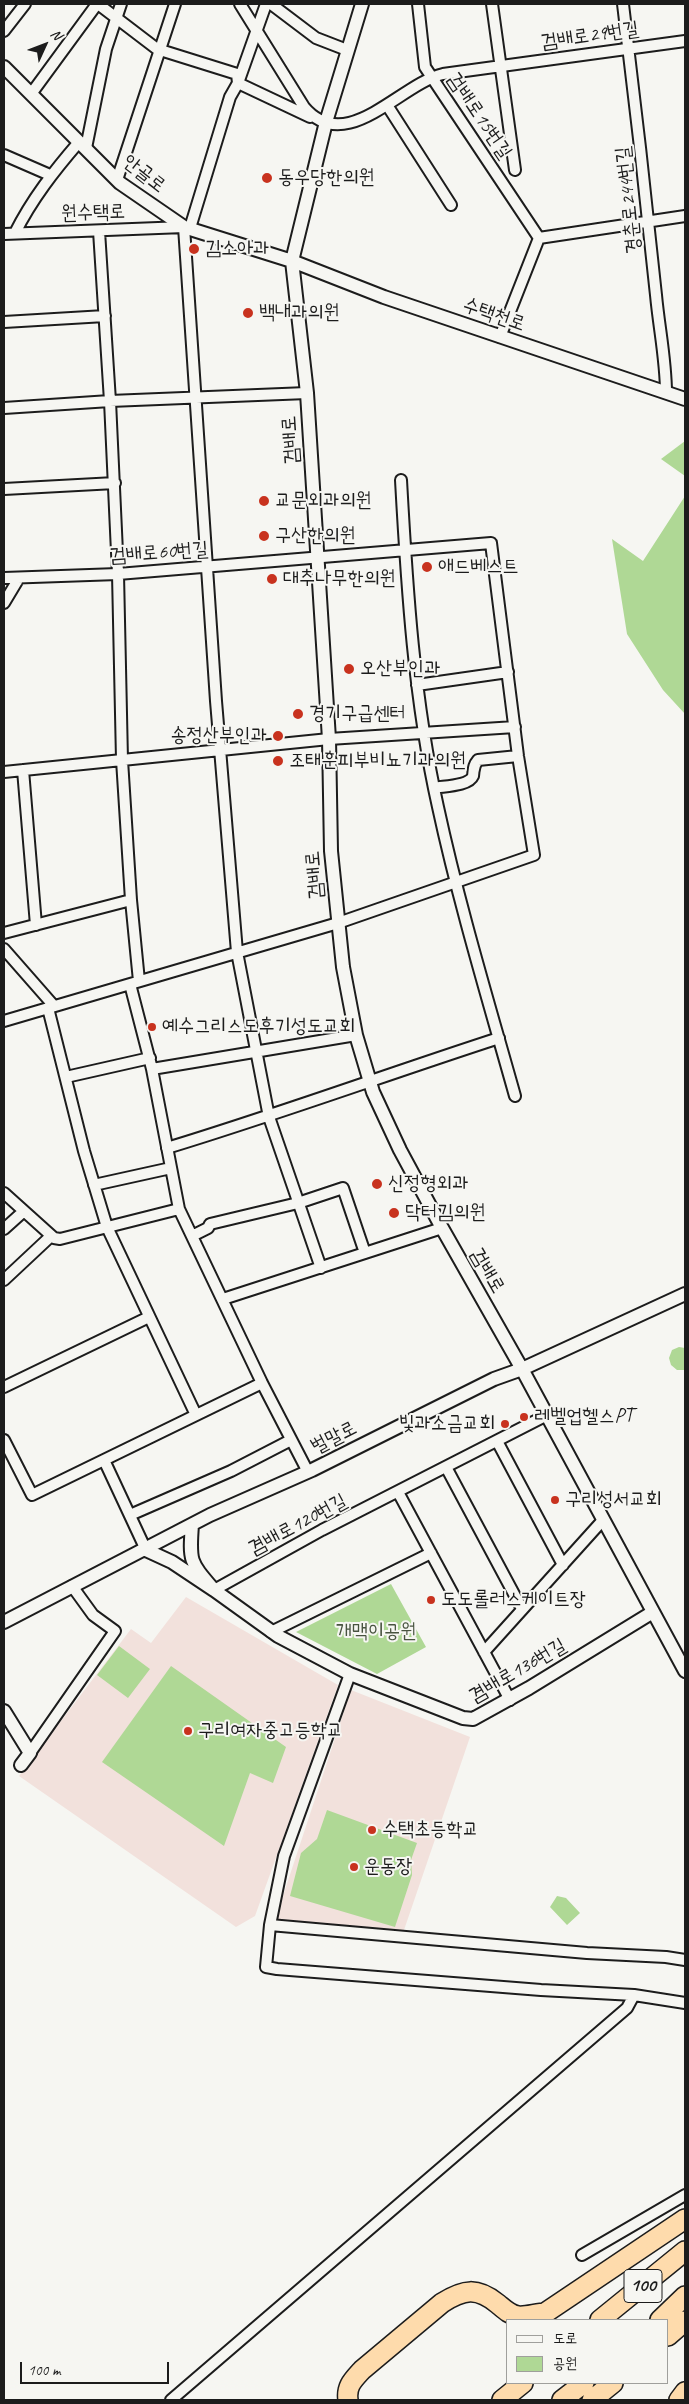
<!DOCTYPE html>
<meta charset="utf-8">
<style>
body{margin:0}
#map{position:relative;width:689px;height:2404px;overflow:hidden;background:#f6f6f2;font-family:Caveat,"Poor Story",sans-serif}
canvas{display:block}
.frame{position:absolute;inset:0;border:5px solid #1c1c1c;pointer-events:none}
.legend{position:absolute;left:506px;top:2319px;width:162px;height:65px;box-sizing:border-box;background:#f6f6f2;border:1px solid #9f9f9c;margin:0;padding:6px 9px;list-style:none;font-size:15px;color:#1c1c1c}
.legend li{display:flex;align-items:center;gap:10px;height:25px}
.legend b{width:25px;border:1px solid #9f9f9c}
.north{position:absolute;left:20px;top:20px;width:50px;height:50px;-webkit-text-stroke:4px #f6f6f2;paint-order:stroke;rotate:47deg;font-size:14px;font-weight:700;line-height:20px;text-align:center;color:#1c1c1c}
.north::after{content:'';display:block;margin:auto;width:18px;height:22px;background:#1c1c1c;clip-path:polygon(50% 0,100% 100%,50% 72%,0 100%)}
.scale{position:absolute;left:20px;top:2362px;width:149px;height:22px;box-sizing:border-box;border:2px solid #1c1c1c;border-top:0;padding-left:6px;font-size:15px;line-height:18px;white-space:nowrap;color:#1c1c1c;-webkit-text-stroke:4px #f6f6f2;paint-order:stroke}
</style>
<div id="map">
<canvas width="689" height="2404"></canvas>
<div class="frame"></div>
<ul class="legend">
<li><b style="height:6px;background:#f6f6f2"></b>도로</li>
<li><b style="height:14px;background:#afd895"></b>공원</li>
</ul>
<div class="north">N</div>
<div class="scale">100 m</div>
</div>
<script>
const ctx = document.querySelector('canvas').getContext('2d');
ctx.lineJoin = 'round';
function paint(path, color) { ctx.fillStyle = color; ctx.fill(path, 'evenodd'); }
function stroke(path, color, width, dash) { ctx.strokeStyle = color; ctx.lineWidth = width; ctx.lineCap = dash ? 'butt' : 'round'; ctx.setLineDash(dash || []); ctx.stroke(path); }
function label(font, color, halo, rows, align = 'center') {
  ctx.font = font + ' Caveat,"Poor Story",sans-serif'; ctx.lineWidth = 4; ctx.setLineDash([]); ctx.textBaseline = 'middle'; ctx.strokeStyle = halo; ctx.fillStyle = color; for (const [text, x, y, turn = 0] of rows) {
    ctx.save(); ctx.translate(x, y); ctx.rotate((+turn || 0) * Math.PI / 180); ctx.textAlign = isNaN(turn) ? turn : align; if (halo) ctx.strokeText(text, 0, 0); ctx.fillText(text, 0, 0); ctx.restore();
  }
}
paint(new Path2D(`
 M186,1597L338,1685L255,1916L236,1927L19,1776L131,1629L151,1643Z
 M351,1690L470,1737L404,1930L274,1923Z`), '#f2e1dc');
paint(new Path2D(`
 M685,441V476L661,459Z
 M685,496V714L663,690L627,634L612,539L643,561Z
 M679,1347L685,1348V1370H677L671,1365L669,1358L672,1350Z
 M391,1584L426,1647L377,1674L296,1632Z
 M119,1646L150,1669L128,1698L97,1675Z
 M171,1666L286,1747L273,1783L250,1773L224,1846L102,1762Z
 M327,1810L417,1843L411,1860L412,1875L395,1927L290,1896L301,1853L317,1839Z
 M557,1896L566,1898L580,1913L567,1925L550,1907Z`), '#afd895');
const minor = new Path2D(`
 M98,4L157,49L237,74L238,83L230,97L190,228
 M240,4L304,107C346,157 400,84 443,74L685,41
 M266,4L238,83L310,117
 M271,4L316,38L347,50
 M418,4L425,67L539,238
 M492,4L515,170
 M623,4C635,101 646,198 656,295C659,328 666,360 666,393
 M4,31L25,4
 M31,94L97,4
 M387,105L451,205
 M86,148L106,49L121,4
 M4,155L50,175
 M117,180L175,4
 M99,231L110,401L307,393
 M15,233C32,199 54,171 79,142
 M4,234L184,227L216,701L237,952L269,1117L321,1268
 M4,322L105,316
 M500,337L539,238L685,216
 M4,408L110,401L118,574L122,760L131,900L139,981
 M401,480C407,589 414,700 438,807C459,904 488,1000 515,1096
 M4,489L115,483
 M4,578L118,574L491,543L518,756L534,855L338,923L4,1021
 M4,603L19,578
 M417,685L508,672
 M23,770L36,925
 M4,772L329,739L515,727
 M434,788C444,786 469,786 473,776C474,769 473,766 478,760L518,756
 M4,933L131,900
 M4,949L54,1006
 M130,984L152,1069L179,1209L262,1383L308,1472
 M48,1008L84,1151L107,1227L196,1415
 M152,1069L356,1035
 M66,1077L150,1058
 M167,1148C279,1114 388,1074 499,1038
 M94,1185L171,1168
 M4,1193L54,1238L60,1239L179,1209
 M4,1229L24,1211
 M192,1236L208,1228L210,1224L298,1203L343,1188L365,1253
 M4,1280L51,1236
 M223,1299L442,1228
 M4,1387L149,1317
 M4,1440L32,1495L262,1383
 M497,1441L563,1565
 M104,1460L146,1550
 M446,1467L522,1609
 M398,1492L510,1700
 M130,1515L231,1471L291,1440
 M214,1590L322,1530L547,1415
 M271,1632L431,1553
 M484,1652L603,1520
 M350,1674L284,1856L270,1925L587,1953L666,1957L685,1960
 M30,1753L115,1631L93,1615L72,1586
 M634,1995L685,2003
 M582,2255L685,2195
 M171,2400L627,2008L634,1995L541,1990L277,1969L266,1967L270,1925`);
const tertiary = new Path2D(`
 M362,4L326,122L292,261L307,393L329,739L331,851L343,967L356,1035L373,1092L400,1150L442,1228L522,1369L685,1671
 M4,67L120,183L184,227L292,261L384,297L685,399
 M146,1550L172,1562L214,1590C190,1562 189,1562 192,1525
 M214,1590L278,1636L350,1674L463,1718L473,1719L529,1688L653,1612
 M4,1622L210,1515L312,1470L494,1379L522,1369L685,1294
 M4,1711L30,1753L21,1765`);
const motorway = new Path2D(`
 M600,2320L685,2251
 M660,2320L685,2296
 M668,2336L685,2321
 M348,2400C346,2386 353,2380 362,2370L442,2303C464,2289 477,2287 498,2304C504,2309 510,2315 518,2316C526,2317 537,2313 545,2313L685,2219
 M502,2400L523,2383
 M562,2400L584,2383
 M592,2400L613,2383
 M679,2400L685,2392`);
stroke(minor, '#1c1c1c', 14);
stroke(tertiary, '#1c1c1c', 16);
stroke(motorway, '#1c1c1c', 22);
stroke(minor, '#f6f6f2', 10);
stroke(tertiary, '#f6f6f2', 12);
stroke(motorway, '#fedbac', 19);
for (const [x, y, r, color] of [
 [267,178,6,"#c8321e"],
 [194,249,6,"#c8321e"],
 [248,313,6,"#c8321e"],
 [264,501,6,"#c8321e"],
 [264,536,6,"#c8321e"],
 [427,567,6,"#c8321e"],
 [272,579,6,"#c8321e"],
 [349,669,6,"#c8321e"],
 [298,714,6,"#c8321e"],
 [278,736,6,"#c8321e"],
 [278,761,6,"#c8321e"],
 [152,1027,5,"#c8321e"],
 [377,1184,6,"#c8321e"],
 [394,1213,6,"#c8321e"],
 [524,1417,5,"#c8321e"],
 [505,1424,5,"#c8321e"],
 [555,1500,5,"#c8321e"],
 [431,1600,5,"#c8321e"],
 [188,1731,5,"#c8321e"],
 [372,1830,5,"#c8321e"],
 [354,1867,5,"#c8321e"]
]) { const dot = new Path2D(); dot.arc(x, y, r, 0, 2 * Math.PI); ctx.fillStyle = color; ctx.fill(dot); stroke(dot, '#f6f6f2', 2); }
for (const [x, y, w] of [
 [643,2286,38]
]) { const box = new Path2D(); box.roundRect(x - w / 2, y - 16.5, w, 33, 4); ctx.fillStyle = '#f6f6f2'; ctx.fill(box); stroke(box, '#1c1c1c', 1); }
label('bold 19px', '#1c1c1c', null, [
 ["100",643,2286]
]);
label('20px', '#1c1c1c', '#f6f6f2', [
 ["검배로29번길",590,36,-8],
 ["검배로15번길",479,116,56],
 ["안골로",144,174,38],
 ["경춘로244번길",629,200,-96],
 ["원수택로",93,213,-2],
 ["수택천로",494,315,19],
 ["검배로",291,440,-94],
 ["검배로60번길",159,553,-4],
 ["검배로",315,875,-95],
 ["검배로",487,1271,60],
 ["벌말로",334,1438,-27],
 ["겸배로120번길",298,1525,-28],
 ["겸배로136번길",518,1671,-30]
]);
label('20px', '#1c1c1c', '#f6f6f2', [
 ["동우당한의원",278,178],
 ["김소아과",205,249],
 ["백내과의원",259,313],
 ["교문외과의원",275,501],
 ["구산한의원",275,536],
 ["애드베스트",438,567],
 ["대추나무한의원",283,579],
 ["오산부인과",360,669],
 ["경기구급센터",309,714],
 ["송정산부인과",267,736,"right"],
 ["조태훈피부비뇨기과의원",289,761],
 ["예수그리스도후기성도교회",162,1027],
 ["신정형외과",388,1184],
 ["닥터김의원",405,1213],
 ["레벨업헬스PT",534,1417],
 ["빛과소금교회",495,1424,"right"],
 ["구리성서교회",565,1500],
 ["도도롤러스케이트장",441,1600],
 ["구리여자중고등학교",198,1731],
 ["수택초등학교",382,1830],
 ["운동장",364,1867]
], 'left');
label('20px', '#485440', '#f6f6f2', [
 ["개맥이공원",376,1632]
]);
</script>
